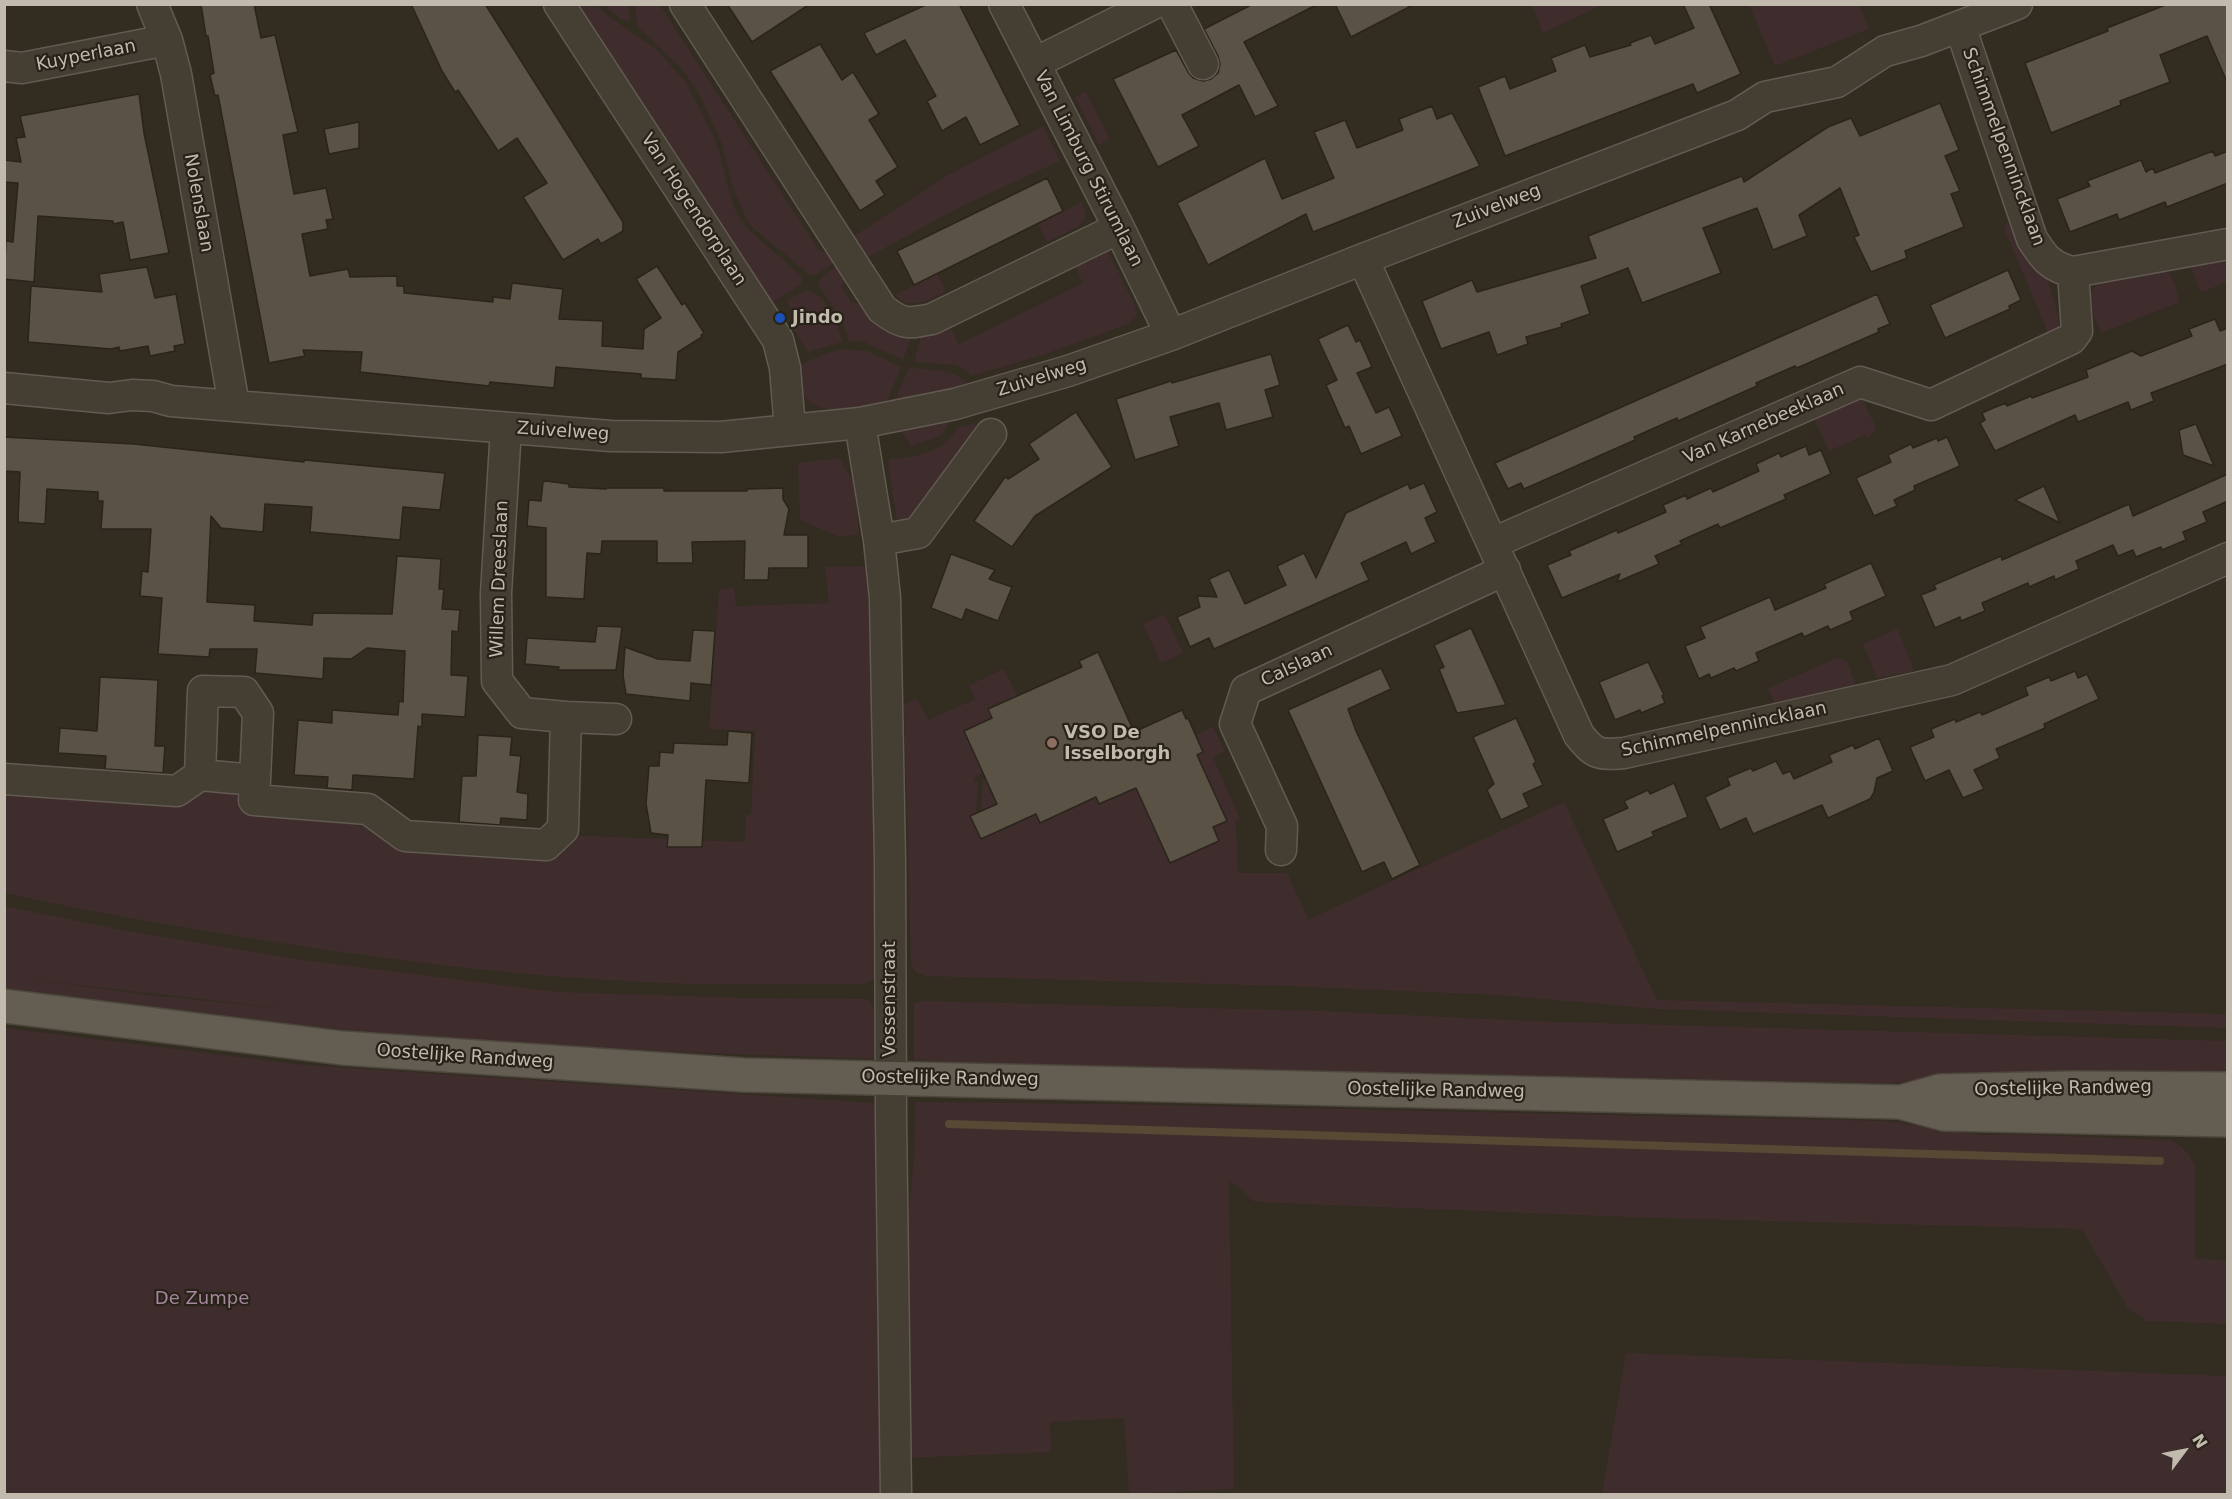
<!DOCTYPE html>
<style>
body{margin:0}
#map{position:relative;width:2232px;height:1499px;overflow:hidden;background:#332c20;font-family:"DejaVu Sans",sans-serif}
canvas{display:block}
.frame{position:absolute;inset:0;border:6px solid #c1baad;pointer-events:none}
.north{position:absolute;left:2154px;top:1421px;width:60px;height:60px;-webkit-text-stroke:4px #282219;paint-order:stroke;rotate:58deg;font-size:16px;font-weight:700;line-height:24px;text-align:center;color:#c1baad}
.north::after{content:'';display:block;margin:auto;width:21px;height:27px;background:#c1baad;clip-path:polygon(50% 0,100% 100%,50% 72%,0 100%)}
</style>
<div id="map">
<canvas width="2232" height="1499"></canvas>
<div class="frame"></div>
<div class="north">N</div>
</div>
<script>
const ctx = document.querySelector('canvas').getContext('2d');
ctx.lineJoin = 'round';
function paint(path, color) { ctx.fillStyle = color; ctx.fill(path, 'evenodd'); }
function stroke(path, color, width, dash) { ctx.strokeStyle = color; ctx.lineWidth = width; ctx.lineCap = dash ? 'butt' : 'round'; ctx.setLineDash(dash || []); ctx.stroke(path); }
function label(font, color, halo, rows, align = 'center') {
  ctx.font = font + ' "DejaVu Sans",sans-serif'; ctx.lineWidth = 4.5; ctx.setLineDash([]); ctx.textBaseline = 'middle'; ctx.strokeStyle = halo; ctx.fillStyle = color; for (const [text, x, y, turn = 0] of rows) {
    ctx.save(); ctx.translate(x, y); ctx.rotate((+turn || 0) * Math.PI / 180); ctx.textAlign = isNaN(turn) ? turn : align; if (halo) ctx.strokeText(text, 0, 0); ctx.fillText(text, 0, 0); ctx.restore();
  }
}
paint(new Path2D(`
 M574,5H597L604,13L656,49L685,81L713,135L719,151L730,195L736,212L746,227L802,277L801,284L766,307Z
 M604,5H629L630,22L621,19Z
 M635,5H660L819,251L832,254L836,261L819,273L811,276L752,227L745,216L732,184L721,141L697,90L681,68L638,27Z
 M1532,5H1531H1602L1543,33Z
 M1749,5H1859L1869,29L1775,66Z
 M1085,91L1110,139L1099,145L1075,97Z
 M1043,126L1060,161L962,206L868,257L854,236L948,175Z
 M1082,202L1086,216L1078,227L1047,242L1038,224Z
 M2011,222L2047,277L2057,311L2059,327L2050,337L2003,226Z
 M1107,250L1135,305L1137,314L1128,324L1043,355L972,376L957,365L914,362L921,336L948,324L959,344L1083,283L1073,262Z
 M2227,256V282L2202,292L2199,289L2191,267L2192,263Z
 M839,265L846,275L842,288L851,302L866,306L912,335L903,360L862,341H849L843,323L818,284L823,276Z
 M2161,269C2174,272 2175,288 2179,299L2177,303L2101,333C2098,324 2092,315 2090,306C2084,273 2140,272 2161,269Z
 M937,274L946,291C929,300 910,312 895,295Z
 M806,290C827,294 838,323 842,342L808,352L790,324L797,318L786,301Z
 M845,349L867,351L901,367L886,404C857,407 819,421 800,390C797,384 797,374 795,367L827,353Z
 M909,367C928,372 959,367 968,386L895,401Z
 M1857,396L1864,402L1877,430L1867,438L1865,435L1829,451L1812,414Z
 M952,419L942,435L911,446L901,432Z
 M973,424L977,426L916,516L897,520L888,465L889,459C912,458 947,452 958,427Z
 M839,458L854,483L859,534L840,537L800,520L798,463Z
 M866,566L871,635L879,634L876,976L870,982L861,984C789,984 716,986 643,982C511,976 381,959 250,938C168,925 86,911 5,893L4,789L191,801L200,788L237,789L238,805L367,817L396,840L559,856L562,852L565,835L745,842L746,815L751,814L755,731L709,729L719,589L734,588L736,606L829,603L825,567Z
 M1165,614L1183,653L1161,663L1143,624Z
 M1898,629L1914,671L1877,678L1863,644Z
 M1837,658L1847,661L1857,688L1777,707L1768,688Z
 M1004,669L1019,700L988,770L973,778L975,783L978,782L976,815L981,813L983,779L988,777L1203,752L1196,735L1213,726L1225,751L1213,757L1240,819L1234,822L1236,825L1238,873H1287L1309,919L1564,802L1657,1000L2227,1014V1028L1659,1009L1498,995L1287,986L926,976L915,972L911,962L904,704L917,698L928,720L975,699L969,685Z
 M4,906L122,930L310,961L557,992L746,998L868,999L876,1010V1059C719,1054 562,1048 406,1035C272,1024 138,1007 5,991ZM20,978L297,1010L148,995Z
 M924,1001L1322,1011L1528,1021L2227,1041V1081L2058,1079L1882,1083L1026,1065L914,1060V1003Z
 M5,1028L304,1065L875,1103L885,1494H5Z
 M915,1102L1111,1104L1884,1121L1983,1135H2035L2170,1140C2183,1146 2189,1153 2195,1166V1259L2227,1260V1324L2147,1321L2127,1307L2082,1229L1655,1218L1255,1202L1229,1180L1234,1489L1129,1494L1124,1418L1050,1422L1051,1452L903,1458L901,1212L909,1211L914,1156Z
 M1626,1353L2227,1376V1494H1602Z`), '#3f2d2e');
stroke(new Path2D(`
 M949,1124L2160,1161`), '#574933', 8);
const building = new Path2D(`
 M201,4H254L261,38L275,35L298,132L283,135L294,194L326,188L333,219L326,220L328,229L302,234L310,276L348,269L350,277L397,276V286H404V293L493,302V297L510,299L512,283L563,289L559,319L603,321L602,346L643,349L644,329L661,318L636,279L657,266L682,305L685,303L704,333L701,335L702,337L678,352L676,380L641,378V374L556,367L554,388L490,382L489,386L360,372L362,352L303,350L305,356L269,363L218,95L215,96L210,75L214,73L208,36H206Z
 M411,4H485L623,222V231L601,244L598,239L563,260L523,197L547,183L517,138L498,151L458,90L455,92L442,71Z
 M727,4H810L752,42Z
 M928,4H959L1020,125L980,145L966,117L942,131L927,101L936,96L905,40L876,55L864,33Z
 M1253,4H1318L1244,42L1278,106L1255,117L1239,85L1182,115L1199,146L1158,167L1113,79L1176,50L1188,72L1193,78L1203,81L1211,79L1218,73L1220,64L1218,56L1204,29Z
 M1335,4H1415L1351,37Z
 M1683,4H1709L1741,74L1697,93L1693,84L1505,156L1478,87L1505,76L1510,89L1556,71L1551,58L1585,45L1590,57L1631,45L1630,43L1651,35L1655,44L1694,28Z
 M2168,4H2228V84L2207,36L2160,55L2170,82L2120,101L2121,105L2051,133L2025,63L2108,31L2107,28Z
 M820,44L842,80L853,72L879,114L869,120L898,167L876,181L885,195L860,211L770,71Z
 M139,94L144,133L169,253L130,260L123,222L113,224V221L38,216L34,282L4,279L6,241L13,242L18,183L4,182V160L21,162L16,138L25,137L20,116Z
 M1940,103L1959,150L1945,156L1960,191L1951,194L1964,227L1905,251L1907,258L1871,272L1854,237L1859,235L1840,188L1799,215L1807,236L1773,250L1757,208L1703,228L1721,273L1642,303L1628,268L1581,286L1590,314L1561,324L1562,327L1526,337L1528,344L1497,355L1489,332L1441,349L1422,301L1472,280L1477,292L1596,258L1588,236L1742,176L1744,182L1828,127L1851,118L1860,136Z
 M1432,106L1437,119L1452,113L1480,166L1313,232L1306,214L1208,265L1177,203L1265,158L1282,199L1334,178L1314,132L1345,120L1357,148L1403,130L1399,119Z
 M359,122V148L329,154L324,129Z
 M2213,151L2215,156L2228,151V183L2167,207L2165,202L2119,220L2117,214L2070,232L2057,199L2090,186L2087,181L2141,160L2146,172L2153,168L2155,173Z
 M1047,178L1063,211L914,285L897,251Z
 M147,267L155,298L176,294L185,344L174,346L175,351L150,356L148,346L120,351L119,347L111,349L28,342L31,286L102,292L99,274Z
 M2008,270L2021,300L2009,306L2010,309L1945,338L1930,305Z
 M1877,294L1890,324L1878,329L1879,332L1797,368L1795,366L1756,383L1757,386L1678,421L1677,418L1634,437L1635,440L1524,489L1521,483L1508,489L1495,463Z
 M2215,319L2220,331L2228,328V364L2151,393L2154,401L2131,410L2128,402L2078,422L2075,415L1995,451L1980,423L1985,420L1982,413L1993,408L2006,403L2007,406L2031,396L2032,398L2088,377L2086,370L2132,351L2141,356L2192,336L2189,329Z
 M1348,325L1356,342L1360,340L1372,367L1357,373L1376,413L1389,407L1402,436L1361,454L1349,426L1345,428L1326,385L1337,380L1318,339Z
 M1271,354L1280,385L1265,390L1273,417L1226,430L1219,403L1170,417L1179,446L1135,460L1116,399L1171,381L1172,383Z
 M1076,412L1112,467L1035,516L1012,547L974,521L1005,477L1008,479L1039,459L1029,444Z
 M2196,424L2214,466L2183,455L2179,430Z
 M4,437L134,444L304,462V460L445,473L440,510L403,507L400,540L310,532L312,507L265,504L263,532L221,528L211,516L207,602L255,605L254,621L312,625L313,613L392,614L397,556L441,559L439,589H444L442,609L460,610L458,632L452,631L451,675L468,676L465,717L422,714V727L418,726L414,779L353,775L352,790L327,788L328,777L294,775L298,720L332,723V710L398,715L399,701L403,702L405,651L367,648L351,659L324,658L323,679L255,673L257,649H210L209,657L158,654L162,598L140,596L142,571L148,572L151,529H101L103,501H98V492L47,489L45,524L18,522L20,472L4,471Z
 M1947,437L1960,466L1914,486L1915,490L1894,500L1897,506L1874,516L1856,478L1891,462L1888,455L1911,444L1913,448L1937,438L1938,441Z
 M1806,446L1809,455L1821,450L1831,474L1784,495L1786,499L1720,528L1718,524L1680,541L1682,544L1655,556L1659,564L1617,582L1620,574L1562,598L1547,565L1571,555L1569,551L1617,530L1618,533L1666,512L1663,505L1686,495L1687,499L1711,488L1713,492L1759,471L1756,464L1779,453L1781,457Z
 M2228,474V501L2203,512L2207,522L2183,532L2186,540L2162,550L2161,547L2136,557L2133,550L2118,556L2113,545L2076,561L2079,569L2055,580L2054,576L2029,587L2028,583L1982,603L1985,611L1961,621L1960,617L1935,628L1921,595L1936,589L1934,585L2001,556L2002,560L2129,504L2133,516Z
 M546,481L569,484V487L606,489L607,488H664V491H747V489L783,488V499L789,509L784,535H808V568H769L768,580H744L745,541L692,542L693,563H657V541H602L601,554L587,553L584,599L546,597V528L527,526L529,500L541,501L543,482Z
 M1424,483L1437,512L1425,518L1436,542L1411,554L1406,542L1361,563L1369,580L1214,649L1209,638L1190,647L1177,617L1200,607L1197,596L1217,597L1209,579L1229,570L1245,604L1286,585L1277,566L1304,553L1316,578L1346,513L1408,484L1410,489Z
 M2044,486L2060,523L2015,500Z
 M951,554L995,570L989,579L1012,587L998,621L966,609L962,620L931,608Z
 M1871,563L1886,596L1850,612L1853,620L1830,630L1828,626L1804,637L1802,633L1756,653L1759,661L1736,671L1734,668L1711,678L1709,674L1699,679L1685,646L1705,638L1700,627L1770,597L1775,610L1826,588L1824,584Z
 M597,626L622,627L616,670H558L559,667L525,664L527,638L595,642Z
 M1471,628L1506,705L1457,713L1439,669L1444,667L1434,645Z
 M693,630L715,631L711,685L691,683L690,701L626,694L623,675L625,647L658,659L690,661Z
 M1098,652L1134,732L1182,710L1186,719L1188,718L1203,752L1197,755L1227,821L1213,827L1219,841L1170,863L1136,788L1099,804L1096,797L1040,823L1036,814L981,839L970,816L997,804L964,731L992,718L988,709L1082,667L1079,661Z
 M1648,662L1664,695L1662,696L1665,703L1641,713L1640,710L1615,720L1599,682Z
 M1381,668L1391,689L1348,709L1356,731L1420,865L1392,879L1384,862L1362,872L1288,710Z
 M2075,671L2078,678L2087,674L2099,699L2044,724L2045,728L1996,749L2000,758L1974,770L1984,789L1963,798L1949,770L1925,781L1910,747L1934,737L1931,729L1955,719L1956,722L1980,712L1982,715L2028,695L2025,687L2049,677L2051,681Z
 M100,677L158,680L155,746H165L163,773L105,769L106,756L58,753L60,728L97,731Z
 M1516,718L1536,762L1533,764L1543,785L1523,794L1529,807L1501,820L1487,790L1494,784L1473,737Z
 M728,731L752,733L749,783L706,780L702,847H667L668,835L651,833L646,804L649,766H659L660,752L673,753L674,743L727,745Z
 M478,735L512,737L510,755L521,756L517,792L528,794L527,820L501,818L500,825L459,822L462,776H476Z
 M1879,738L1893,771L1877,778L1874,792L1870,799L1828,818L1822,805L1753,834L1746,818L1720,830L1705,797L1730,785L1727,778L1751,768L1753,771L1776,761L1783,774L1790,771L1794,779L1832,762L1829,755L1853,745L1855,749Z
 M1674,783L1688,817L1652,832L1654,836L1617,852L1603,819L1628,808L1624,801L1648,790L1650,794Z`);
paint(building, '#5a5244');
stroke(building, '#2a241b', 1.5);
const minor = new Path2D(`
 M152,4L167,40L176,74L234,405
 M559,4L778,340L785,368L790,429
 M685,4L882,309C903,325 907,324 932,319L1119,228
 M1004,4L1119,228L1171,335
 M1172,4L1203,64
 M1960,26L2032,239C2044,258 2051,267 2073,272L2228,244
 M1035,63L1153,4
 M4,66L22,68L167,40
 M1363,259L1579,735C1595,755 1599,755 1624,753L1952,680L2228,558
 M4,388L109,398L132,395L153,396L171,401L611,436L721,437L860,423L955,404L1068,371L1171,335L1363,259L1737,115L1765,97L1837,82L1885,51L1921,41L2017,4
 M860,423L879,540L885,598L890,860L891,1118L896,1494
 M879,540L918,533L991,434
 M1493,543L1860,382L1931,405L2071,339L2077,331L2073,272
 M566,717L616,719
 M200,775L203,691L244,692L258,713L255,780
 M4,779L177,791L200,775L255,780L254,800L368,809L405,836L546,845L563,829L566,717L522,713L497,681L496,593L506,428
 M1281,850L1282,826L1235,724L1246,690L1505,570`);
const major = new Path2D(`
 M4,1006L342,1048L744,1075L1900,1102L1944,1114L2228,1120
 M1901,1102L1940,1091L2072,1088L2228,1089`);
stroke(minor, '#625b51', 33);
stroke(major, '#4d473d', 36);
stroke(minor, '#443e33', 30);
stroke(major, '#645d51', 33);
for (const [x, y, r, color] of [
 [780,318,6,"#1a4fb4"],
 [1052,743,6,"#8d6e63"]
]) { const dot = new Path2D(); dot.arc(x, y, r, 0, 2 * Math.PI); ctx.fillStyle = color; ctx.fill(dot); stroke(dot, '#282219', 2); }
label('18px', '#c1baad', '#282219', [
 ["Kuyperlaan",86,56,-11],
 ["Schimmelpennincklaan",2003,147,70],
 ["Van Limburg Stirumlaan",1088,169,63],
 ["Nolenslaan",198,203,80],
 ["Zuivelweg",1497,207,-21],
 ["Van Hogendorplaan",693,210,57],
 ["Zuivelweg",1042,378,-17],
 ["Van Karnebeeklaan",1764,424,-24],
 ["Zuivelweg",563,432,4],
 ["Willem Dreeslaan",500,579,-88],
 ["Calslaan",1297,666,-25],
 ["Schimmelpennincklaan",1724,730,-12],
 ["Vossenstraat",890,999,-90],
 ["Oostelijke Randweg",465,1057,4],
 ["Oostelijke Randweg",950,1079,1],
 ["Oostelijke Randweg",2063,1089,-1],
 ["Oostelijke Randweg",1436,1091,1]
]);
label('bold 18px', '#c1baad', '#282219', [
 ["Jindo",792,318],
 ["VSO De",1064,733],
 ["Isselborgh",1064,754]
], 'left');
label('18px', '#a5869d', '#282219', [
 ["De Zumpe",202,1299]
]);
</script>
